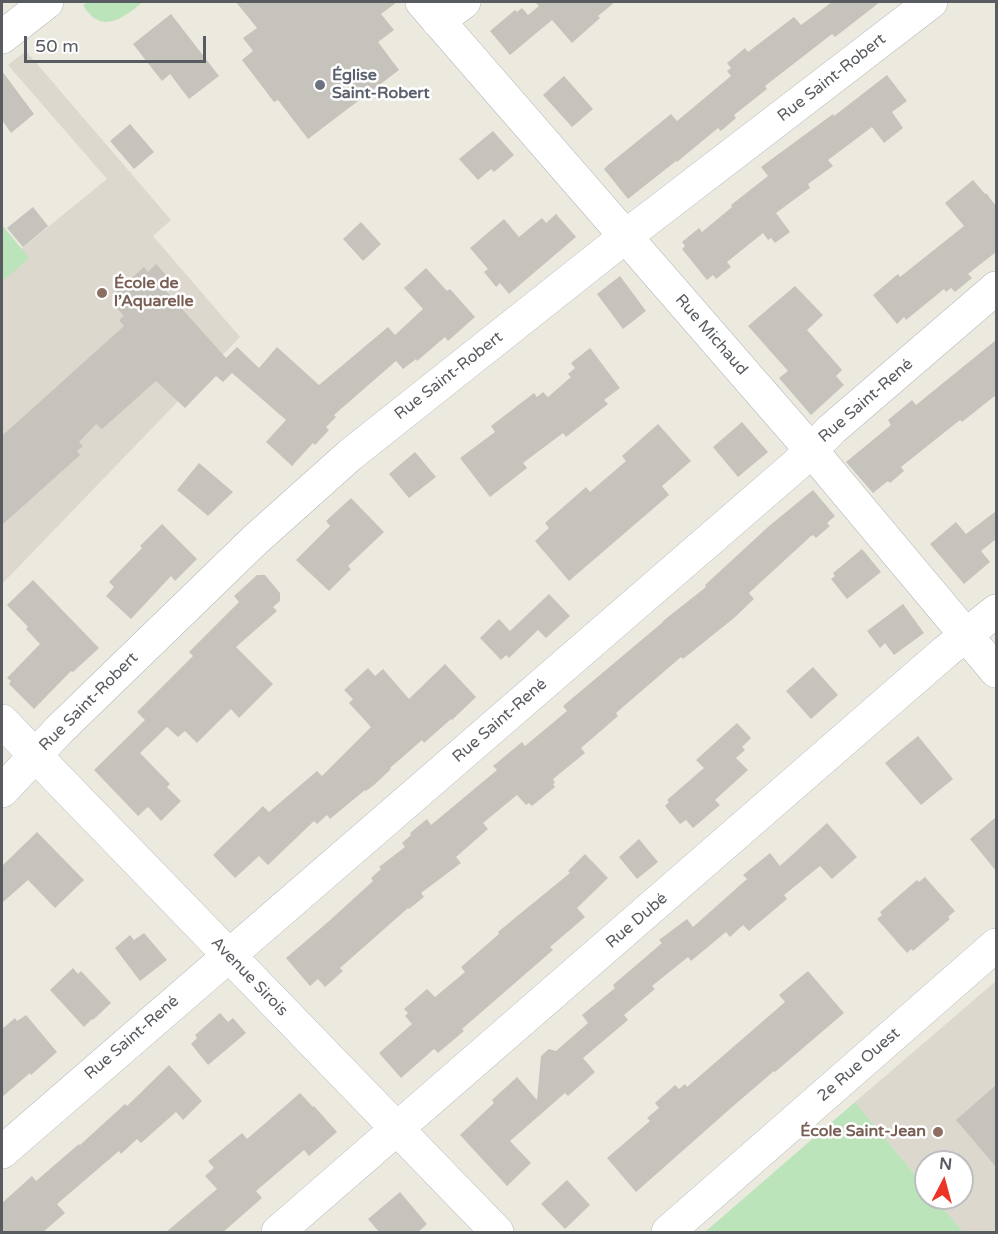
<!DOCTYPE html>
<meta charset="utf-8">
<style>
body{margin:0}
#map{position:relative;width:998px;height:1234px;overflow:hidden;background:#ece9df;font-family:"Varela Round",sans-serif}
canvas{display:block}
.frame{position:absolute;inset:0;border:3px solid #585c61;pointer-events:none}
.north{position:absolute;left:914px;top:1150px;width:60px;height:60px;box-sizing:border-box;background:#fff;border:2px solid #bcbec0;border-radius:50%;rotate:6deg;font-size:16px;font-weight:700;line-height:24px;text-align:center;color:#585c61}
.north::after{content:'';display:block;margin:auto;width:21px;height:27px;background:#eb3526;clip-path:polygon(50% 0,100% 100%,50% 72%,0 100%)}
.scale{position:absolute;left:24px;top:36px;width:182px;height:27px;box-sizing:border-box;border:3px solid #585c61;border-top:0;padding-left:8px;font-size:18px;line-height:21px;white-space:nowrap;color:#585c61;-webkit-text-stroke:4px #fff;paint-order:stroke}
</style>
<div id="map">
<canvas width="998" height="1234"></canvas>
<div class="frame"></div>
<div class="north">N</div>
<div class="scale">50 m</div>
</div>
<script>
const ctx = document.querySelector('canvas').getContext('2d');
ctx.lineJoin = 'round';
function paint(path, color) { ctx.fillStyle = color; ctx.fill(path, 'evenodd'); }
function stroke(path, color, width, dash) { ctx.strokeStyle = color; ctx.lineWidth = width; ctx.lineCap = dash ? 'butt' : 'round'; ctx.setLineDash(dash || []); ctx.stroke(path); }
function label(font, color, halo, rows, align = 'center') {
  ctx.font = font + ' "Varela Round",sans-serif'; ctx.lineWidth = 5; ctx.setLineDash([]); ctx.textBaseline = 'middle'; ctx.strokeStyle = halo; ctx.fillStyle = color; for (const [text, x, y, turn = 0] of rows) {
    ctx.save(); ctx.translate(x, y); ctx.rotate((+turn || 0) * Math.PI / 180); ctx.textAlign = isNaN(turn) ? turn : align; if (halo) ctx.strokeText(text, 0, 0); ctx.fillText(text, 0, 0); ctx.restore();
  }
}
paint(new Path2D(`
 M26,51L171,220L153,236L240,337L2,584V225L21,249L107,179L8,65Z
 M996,981V1232H963L935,1198H962V1162H926V1188L855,1102Z`), '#dcd8ce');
paint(new Path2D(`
 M88,2H143C123,18 101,36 83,5Z
 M2,225L29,258L2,282Z
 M855,1102L926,1188V1198H935L963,1232H705Z`), '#bbe4ba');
paint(new Path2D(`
 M236,2H397L381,14L394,30L378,42L399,70L308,139L278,100L274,102L242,60L253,51L243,38L257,28Z
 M535,2H615L598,16L600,18L572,43L552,20L510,55L490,31L515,10L517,12L522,8L528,15L539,6Z
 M832,2H880L835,37L832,34L765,86L767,89L734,115L736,118L721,131L718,128L677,162L676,161L628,199L604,169L608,165L671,114L677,121L731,76L727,71L731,68L727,63L745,48L748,52L794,17L801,25Z
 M171,14L219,76L189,99L170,74L162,81L133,44Z
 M2,71L34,114L11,133L2,120Z
 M887,75L907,101L892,112L903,128L884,143L872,127L828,160L833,166L808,184L810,188L776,213L790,232L775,243L771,238L768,240L763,233L727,262L731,267L716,279L713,275L707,280L682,249L685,246L682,242L699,228L702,232L732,207L731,205L768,176L761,167L833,114L834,116Z
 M564,76L593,109L572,127L543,95Z
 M130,124L154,152L134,169L110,141Z
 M493,131L514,155L494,172L491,169L478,180L459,159Z
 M973,180L985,194L986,193L996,206V252L968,274L972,278L955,292L951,288L946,292L944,289L906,320L904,317L897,324L873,295L898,274L900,277L964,226L945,203Z
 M33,207L48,226L23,247L7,228Z
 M556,214L576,237L509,294L500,283L496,287L484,272L488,269L470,248L504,219L519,237L542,218L546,223Z
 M361,222L381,244L363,261L343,239Z
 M156,264L174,284L166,291L226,358L237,347L259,368L277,347L319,385L388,327L395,335L423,309L404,288L426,268L447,291L450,289L475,317L448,341L445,337L417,361L416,359L403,369L396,361L334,415L336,417L326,427L329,430L315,445L313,443L292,466L266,442L286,420L232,373L223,382L216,376L185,408L156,381L102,429L96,424L79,442L83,446L77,451L80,455L2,525V436L124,326L119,320L124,316L112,303L120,296L116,292L144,267L148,272Z
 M620,276L646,311L623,329L597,294Z
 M795,286L823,315L807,330L842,370L836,376L844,385L811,415L779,378L788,371L748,326Z
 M996,340V395L962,422L960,420L901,467L904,471L890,483L888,481L873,493L846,462L891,425L888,420L912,400L916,405Z
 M590,348L620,388L604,400L608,404L566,437L563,433L523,463L527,468L490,497L460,458L495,432L491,426L534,393L537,397L543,392L548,397L571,377L568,374L575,368L571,363Z
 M742,422L768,452L738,477L713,447Z
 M658,424L691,461L662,486L669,495L569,581L535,541L549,528L545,523L586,487L590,492L626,461L622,456Z
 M415,452L436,477L409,498L389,474Z
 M199,463L233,492L208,516L177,490Z
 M813,490L835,516L827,523L830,526L816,538L813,535L811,536L749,593L754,599L734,618L683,659L681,657L616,713L618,716L581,748L585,753L553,779L555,783L553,784L555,787L532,806L529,803L526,805L517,795L483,823L488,829L456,857L461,863L421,893L424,897L409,909L408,908L340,968L343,971L325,987L318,979L310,986L286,958L328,922L373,881L371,878L381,869L379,867L405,847L402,843L411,835L410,833L427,819L431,825L497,770L493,766L522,742L525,746L567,711L563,706L663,622V621L706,587L705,585L769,526Z
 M351,498L384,532L348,566L351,569L329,591L296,560L330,526L326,521Z
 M996,511V539L981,551L990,562L964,584L930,544L956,522L966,534Z
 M162,524L197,559L175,581L171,576L131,619L106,596L114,587L109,582L142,548L140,546Z
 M862,549L881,572L847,599L831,579L835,576L833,573Z
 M257,575H265L280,593V601L273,607L277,611L236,647L273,684L239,718L231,709L197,743L185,731L178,737L167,727L140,753L170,784L167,787L181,801L161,821L148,807L138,816L94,770L145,720L137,712L193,656L189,652L239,602L234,596Z
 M33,580L99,648L73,672L71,671L34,709L9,684L11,681L7,678L40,644L26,629L28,627L7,605Z
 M549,594L570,616L546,638L538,630L509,658L506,655L501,660L480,638L499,619L510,631Z
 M903,604L924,633L894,655L885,643L880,648L867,631Z
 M445,664L476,697L452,720L451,719L424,743L422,740L390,768L391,769L374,785L366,791L365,790L330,819L327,815L317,824L314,821L268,865L259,856L235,878L213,855L263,806L269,812L317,771L322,776L371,727L349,703L353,699L344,690L368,668L375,676L383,669L409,699Z
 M813,667L838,695L811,719L786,691Z
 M737,723L751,738L742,747L745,750L736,758L748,770L715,800L720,805L693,828L686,820L680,824L665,806L669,802L667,800L704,768L696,760Z
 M918,736L953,779L921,805L885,763Z
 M996,817V871L970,839Z
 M827,823L857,857L832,879L820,866L784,895L787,899L749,931L743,925L730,937L726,932L691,961L688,957L652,986L655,989L624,1015L628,1020L583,1058L595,1072L568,1096L565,1093L510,1141L531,1163L507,1186L460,1135L494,1103L492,1100L517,1077L537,1100L541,1056L549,1049L556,1051L588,1023L582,1015L615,988L613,985L662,943L659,940L687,919L693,927L747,879L743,875L770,853L780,866Z
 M37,832L84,880L55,908L28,880L2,903V866Z
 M639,839L658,862L637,879L619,857Z
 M585,854L608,878L577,908L585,917L550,947L553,950L462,1029L464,1031L438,1053L434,1049L401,1078L379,1053L412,1024L405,1016L408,1013L404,1009L427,989L435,997L465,972L461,967L499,934L498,932L521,913L570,873L568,871Z
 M925,877L955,911L948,917L950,919L913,951L911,949L907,953L877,919L882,915L880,912L917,880L919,882Z
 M144,933L167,960L140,981L115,948L130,935L134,940Z
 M73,968L78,974L81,971L111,1003L93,1020L92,1019L84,1027L50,990Z
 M808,971L844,1013L775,1072L774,1071L731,1108L636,1192L607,1158L650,1121L647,1118L659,1108L655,1103L675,1085L679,1089L685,1084L687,1087L785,1002L779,995Z
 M220,1013L228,1022L233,1018L246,1033L208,1065L191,1044L197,1038L195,1035Z
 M26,1015L57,1052L31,1075L30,1073L2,1097V1029L15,1018L17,1021Z
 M169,1065L202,1101L183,1120L176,1112L141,1143L137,1139L121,1154L119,1151L57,1204L65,1213L42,1233H2V1203L32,1176L36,1181L79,1144L80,1145L125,1104L127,1106Z
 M996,1085V1167L956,1120Z
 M300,1093L313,1107L314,1106L337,1132L309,1156L304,1150L256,1191L262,1198L222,1233H165L217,1189L205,1176L214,1168L208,1161L242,1133L247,1139Z
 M567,1180L590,1205L565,1229L541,1204Z
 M400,1192L427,1224L417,1233H380L368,1219Z`), '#c6c3bc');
const minor = new Path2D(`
 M422,2L811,450L996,671
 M438,21L464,2
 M2,37L47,2
 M2,721L497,1232
 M2,791L59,730L255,540L350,455L626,236L931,2
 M2,1152L796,465L832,429L996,288
 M278,1232L945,652L996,611
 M668,1232L996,945`);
stroke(minor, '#b5b8bd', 34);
stroke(minor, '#fff', 33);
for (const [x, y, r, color] of [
 [320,85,6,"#6b7280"],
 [102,293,6,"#8d6e63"],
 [938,1132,6,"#8d6e63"]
]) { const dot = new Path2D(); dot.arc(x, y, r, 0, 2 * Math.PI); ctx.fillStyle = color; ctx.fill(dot); stroke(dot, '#fff', 2); }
label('bold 16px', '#5b616d', '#fff', [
 ["Église",332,76],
 ["Saint-Robert",332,94]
], 'left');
label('16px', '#585c61', '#fff', [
 ["Rue Saint-Robert",832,78,-38],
 ["Rue Michaud",711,335,49],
 ["Rue Saint-Robert",449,376,-38],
 ["Rue Saint-René",866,401,-41],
 ["Rue Saint-Robert",89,702,-45],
 ["Rue Saint-René",500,721,-41],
 ["Rue Dubé",637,921,-41],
 ["Avenue Sirois",249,977,46],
 ["Rue Saint-René",132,1038,-41],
 ["2e Rue Ouest",859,1065,-41]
]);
label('bold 16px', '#785e54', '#fff', [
 ["École de",114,284],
 ["l’Aquarelle",114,302],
 ["École Saint-Jean",926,1132,"right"]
], 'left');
</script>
